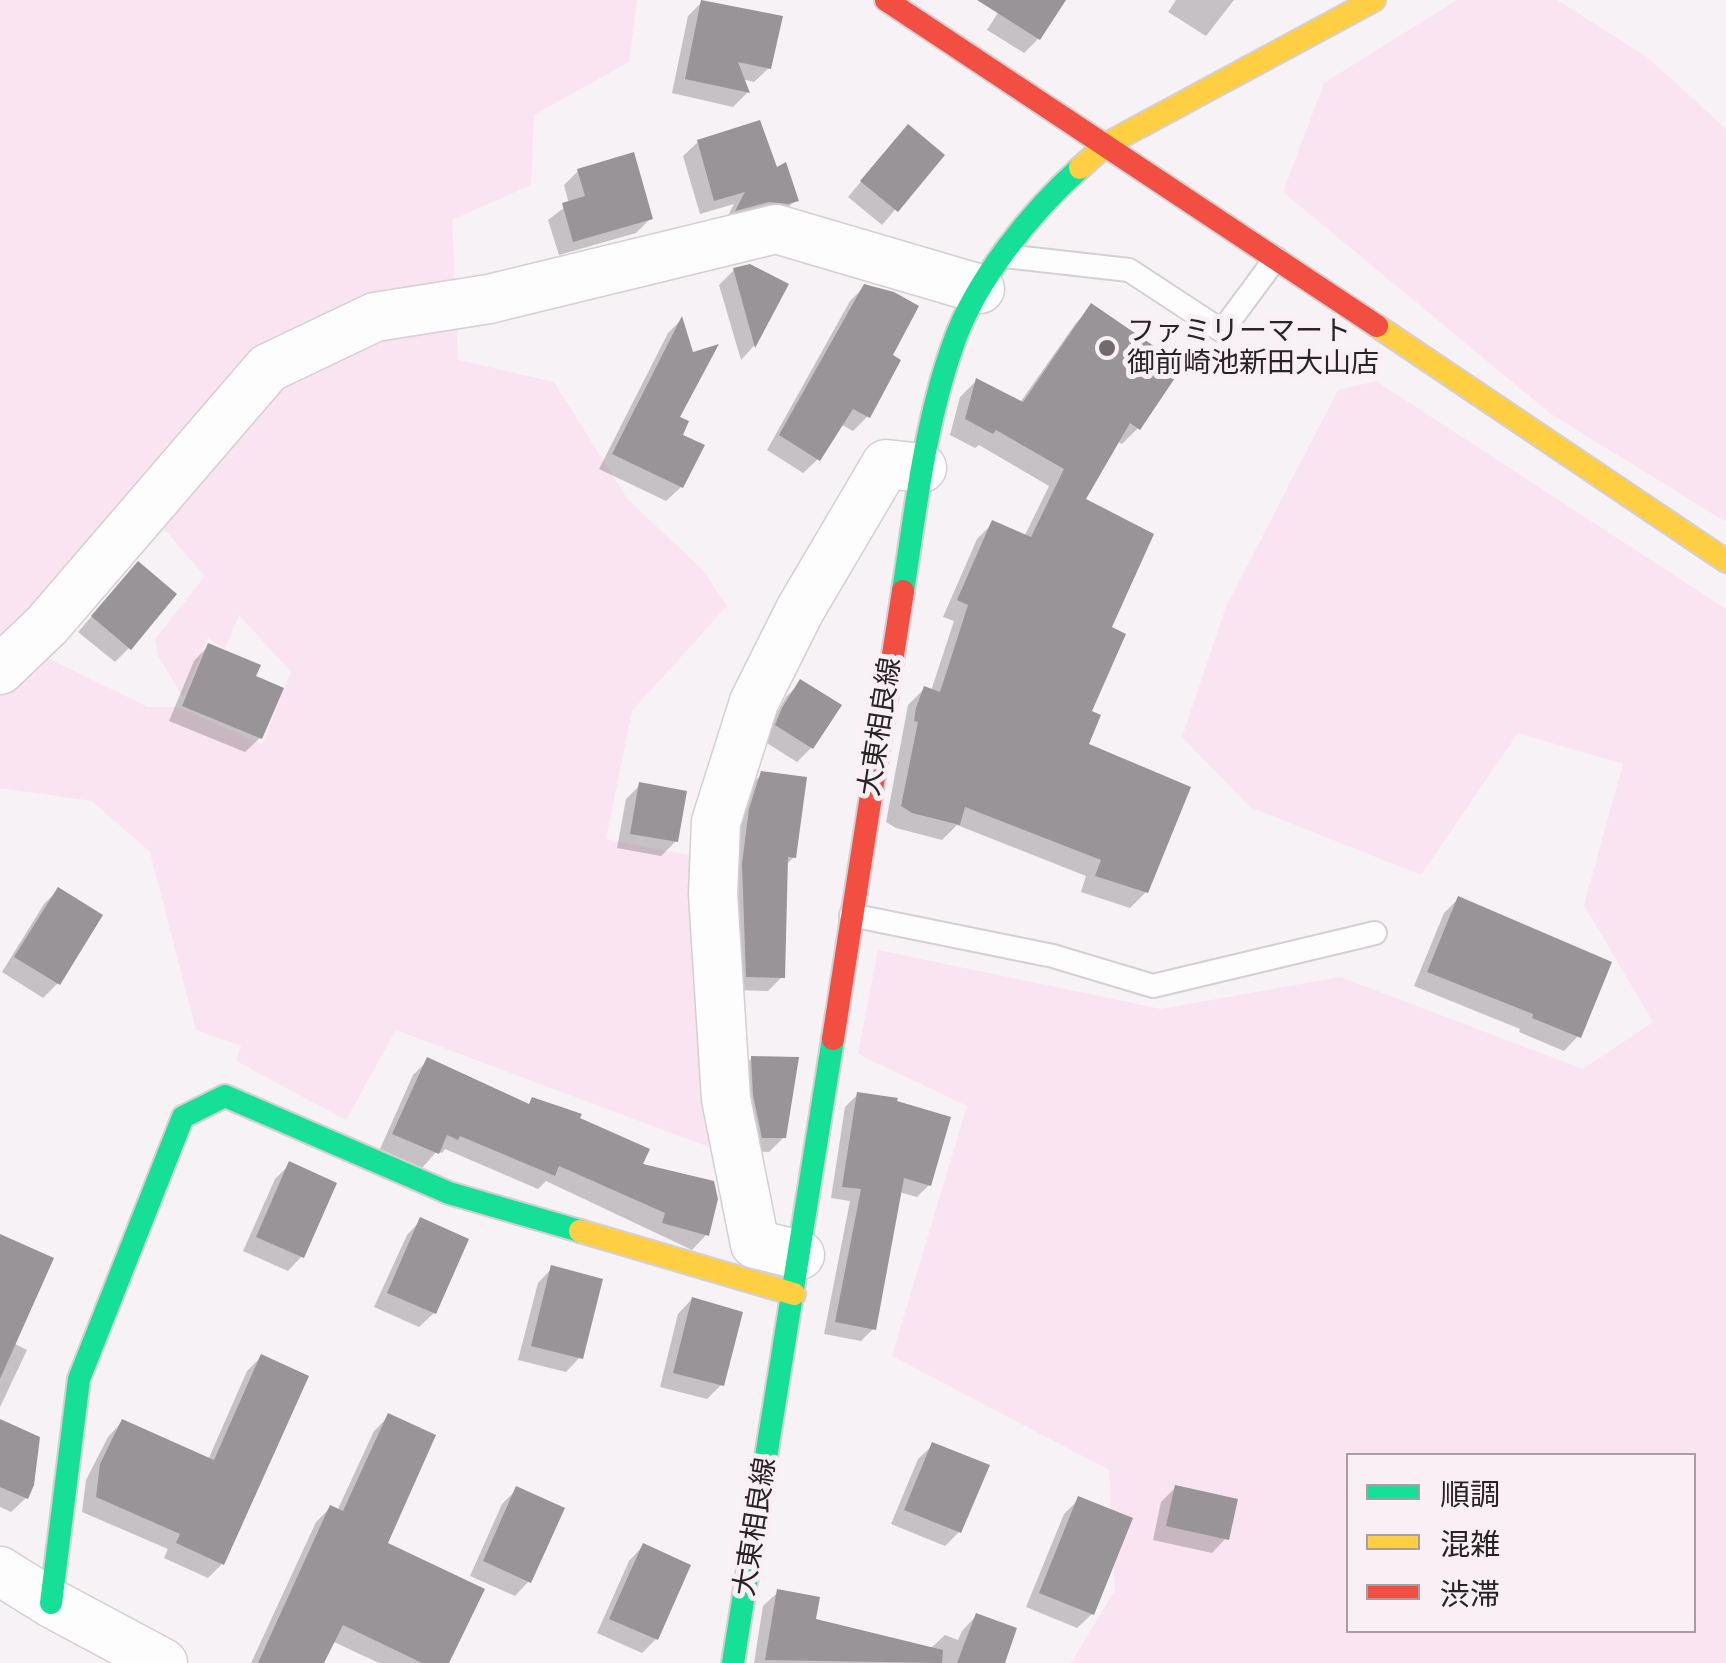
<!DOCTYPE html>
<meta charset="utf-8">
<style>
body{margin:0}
#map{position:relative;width:1726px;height:1663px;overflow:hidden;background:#f7f2f5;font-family:"Fira Sans Condensed","Noto Sans JP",sans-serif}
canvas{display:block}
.legend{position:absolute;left:1346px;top:1453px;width:350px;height:180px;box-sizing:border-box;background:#faeff5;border:2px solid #a69ea2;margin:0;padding:12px 18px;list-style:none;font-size:30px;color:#282426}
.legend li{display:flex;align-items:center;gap:20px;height:50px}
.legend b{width:50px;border:2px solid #a69ea2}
</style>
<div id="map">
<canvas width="1726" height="1663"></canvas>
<ul class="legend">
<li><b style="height:12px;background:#16e098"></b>順調</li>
<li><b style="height:12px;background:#ffcf43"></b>混雑</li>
<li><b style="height:12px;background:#f24e42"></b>渋滞</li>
</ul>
</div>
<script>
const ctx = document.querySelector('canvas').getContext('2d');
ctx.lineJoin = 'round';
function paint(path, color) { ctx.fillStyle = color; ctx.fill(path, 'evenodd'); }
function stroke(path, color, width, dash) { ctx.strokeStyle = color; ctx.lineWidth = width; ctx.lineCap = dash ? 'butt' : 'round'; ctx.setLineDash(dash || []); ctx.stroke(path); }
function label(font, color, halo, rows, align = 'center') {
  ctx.font = font + ' "Fira Sans Condensed","Noto Sans JP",sans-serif'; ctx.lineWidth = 10; ctx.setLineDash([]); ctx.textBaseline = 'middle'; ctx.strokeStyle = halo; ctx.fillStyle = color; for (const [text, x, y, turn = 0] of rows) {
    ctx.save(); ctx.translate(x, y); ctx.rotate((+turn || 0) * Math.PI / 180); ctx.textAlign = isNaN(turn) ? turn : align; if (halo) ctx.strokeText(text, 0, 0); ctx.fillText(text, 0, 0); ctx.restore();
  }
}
paint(new Path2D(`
 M0,0H637L629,62L534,115L531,185L452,220L458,360L554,382L628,500L703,570L727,606L632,711L606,839L699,857L725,1153L396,1030L346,1120L236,1061L241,1046L196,1030L150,852L92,801L0,788V684L35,652L148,707H178L262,744L291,672L239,615L225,649L208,638L183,697L158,656L155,639L205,576L155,519L0,669Z
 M1457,0H1557L1647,57L1726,129V522L1551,414L1283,192L1324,83Z
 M1376,381L1726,609V1663H1071L1115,1590L1109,1470L892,1356L967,1106L858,1054L878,950L1161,1009L1340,977L1583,1069L1653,1022L1584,905L1623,764L1518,733L1421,875L1250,807L1182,737L1226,607L1338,390ZM1348,1456H1694V1630H1348Z`), '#fae4f1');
paint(new Path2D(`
 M1006,0H1063L1038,39L1024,53L987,30Z
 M1176,0H1234L1206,36L1168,12Z
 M702,2L769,68L754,82L742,79L747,93L733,107L672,93L688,16Z
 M698,142L796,200L781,214L724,223L734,204L700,214L683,156Z
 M894,142L941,156L882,225L848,197Z
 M578,171L651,218L636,233L559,255L548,220L569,204L564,185Z
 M734,270L786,285L753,347L741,360L719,285Z
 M865,286L868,416L853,431L840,424L818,459L803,473L767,450L850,301Z
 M1092,307L1138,428L1122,444L1117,441L1083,500L1109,628L1089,712L1086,746L1146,892L1130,908L1081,892L1086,876L957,825L942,840L896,828L886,822L908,705L924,689L931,691L954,621L943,617L977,539L993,523L1024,537L1049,486L979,445L975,448L950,435L960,397L976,381L1019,404L1076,323Z
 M681,320L677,418L681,487L666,501L599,469L668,333Z
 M124,579L129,648L115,662L78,632Z
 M208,646L253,677L260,738L245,752L169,721L194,661Z
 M801,682L811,748L797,762L762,740L786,697Z
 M762,774L794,857L785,866L782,977L768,991L732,990L735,826L747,789Z
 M640,785L676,841L661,856L617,848L626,799Z
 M58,890V983L43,998L2,972L44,904Z
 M1459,898L1578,1036L1564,1051L1519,1032L1520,1029L1414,986L1444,913Z
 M752,1058L784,1137L769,1152L748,1151L737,1072Z
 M428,1060L527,1106L577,1119L639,1166L706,1235L692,1250L546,1181L538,1189L445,1149L442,1153L437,1151L422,1168L380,1149L413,1075Z
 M858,1094L929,1185L917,1197L899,1192L873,1329L861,1341L824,1334L850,1201L831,1198L845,1107Z
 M290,1164L302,1256L288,1271L243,1251L275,1179Z
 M421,1220L434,1313L419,1327L374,1307L407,1235Z
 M0,1245L13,1343L27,1350L0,1407Z
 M552,1268L580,1357L566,1372L518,1360L538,1283Z
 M692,1299L722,1384L707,1399L660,1387L678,1314Z
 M261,1357L222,1564L208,1578L164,1558L168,1549L82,1512L86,1480L108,1437L122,1422L208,1460L247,1371Z
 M389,1416L385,1544L447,1663H379L332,1641L321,1663H251L316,1522L330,1508L337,1511L374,1431Z
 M0,1422L32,1484L26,1498L11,1512L0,1507Z
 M933,1445L959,1532L945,1546L891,1524L918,1459Z
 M1175,1488L1226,1538L1212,1553L1153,1540L1161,1502Z
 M517,1489L529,1581L515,1596L470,1576L502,1504Z
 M1079,1499L1092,1614L1077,1628L1026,1607L1064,1514Z
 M643,1546L656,1639L642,1653L597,1633L629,1561Z
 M778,1592L813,1621L930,1649L945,1635L958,1640L962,1631L976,1616L1002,1663H754L763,1606Z`), '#0003');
paint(new Path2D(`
 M701,0L783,16L771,69L738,62L750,93L685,79Z
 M977,0H1066L1040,40Z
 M760,120L777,167L786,162L799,201L788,204L769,202L735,211L745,192L714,201L697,140Z
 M908,124L945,155L898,212L860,181Z
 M634,152L653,219L573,242L562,203L585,196L577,169Z
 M750,264L789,284L755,348L733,268Z
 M864,284L894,292L919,306L893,355L901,360L870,418L853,409L820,461L779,435Z
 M1091,303L1183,366L1140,430L1130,423L1086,499L1154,534L1112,627L1126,634L1092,711L1101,715L1089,744L1191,787L1148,893L1095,876L1101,860L965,807L960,825L912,813L901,806L918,722L914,721L916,708L924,686L940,692L968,605L957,600L992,520L1031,537L1064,469L996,430L993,434L965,419L976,378L1023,402Z
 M682,316L693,352L719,344L680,417L689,421L683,435L705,445L683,488L612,454Z
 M138,561L177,594L131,650L91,616Z
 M208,643L261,665L256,676L284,688L262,739L182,706Z
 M800,679L842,705L813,749L775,725L782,708Z
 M761,771L807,777L796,858L788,857L785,978L746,977L742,864L749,809Z
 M639,782L687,791L678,842L630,834Z
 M58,887L103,915L60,985L14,957Z
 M1458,896L1612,962L1581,1038L1532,1018L1533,1014L1427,972Z
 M751,1056L799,1057L786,1138H762L753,1095Z
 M427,1057L529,1104L532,1097L582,1114L580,1118L650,1149L643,1164L714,1181L718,1199L709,1236L662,1223L665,1213L559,1166L555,1176L460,1136L458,1140L447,1135L439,1154L392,1134Z
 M857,1092L898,1098L897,1101L951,1117L931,1186L904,1178L876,1330L835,1322L861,1189L842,1187Z
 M289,1161L337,1183L304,1258L256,1237Z
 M420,1217L469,1239L436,1314L387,1293Z
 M0,1234L54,1258L0,1379Z
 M551,1265L603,1279L583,1359L531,1346Z
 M692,1297L743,1312L724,1386L673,1373Z
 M261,1354L309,1376L224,1565L176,1543L180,1534L96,1497L100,1464L122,1419L214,1460Z
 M388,1413L436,1435L388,1543L485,1589L449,1663H422L343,1625L324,1663H258L330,1505L343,1511Z
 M0,1419L40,1437L34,1485L28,1499L0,1487Z
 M932,1442L990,1465L961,1533L904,1510Z
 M1175,1485L1238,1499L1229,1540L1166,1526Z
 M516,1486L565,1508L531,1583L483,1561Z
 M1078,1496L1133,1518L1094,1615L1039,1593Z
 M643,1543L691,1565L658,1640L609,1619Z
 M777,1589L820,1597L816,1619L943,1650L942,1663L765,1660Z
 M976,1613L1017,1628L1005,1663H957Z`), '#989497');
const lane = new Path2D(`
 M1005,256L1129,270L1222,331L1276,258
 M851,915L1053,956L1153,986L1375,933`);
const street = new Path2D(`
 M0,670L47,625L268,368L375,317L489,299L776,229L980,289
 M800,1255L755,1244L726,1099L713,894L716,822L754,702L800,610L886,464L922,468
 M0,1571L51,1603L163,1663`);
const fast = new Path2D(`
 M903,591C916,508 925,422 954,342C976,280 1031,212 1080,168
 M51,1603L79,1379L183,1117L225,1096L449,1193L580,1231
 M733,1663L833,1039`);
const slow = new Path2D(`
 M1080,168L1107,144L1374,0
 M1377,326L1726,561
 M580,1231L794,1294`);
const jam = new Path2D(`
 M886,0L1377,326
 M833,1039L903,591`);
stroke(lane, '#d4cfd2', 26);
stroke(street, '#d4cfd2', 51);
stroke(fast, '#d4cfd2', 26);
stroke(slow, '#d4cfd2', 26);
stroke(jam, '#d4cfd2', 26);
stroke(lane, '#fefdfe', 22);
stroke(street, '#fefdfe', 48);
stroke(fast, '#16e098', 22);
stroke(slow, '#ffcf43', 22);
stroke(jam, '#f24e42', 22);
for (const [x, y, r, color] of [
 [1107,348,10,"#706c6e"]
]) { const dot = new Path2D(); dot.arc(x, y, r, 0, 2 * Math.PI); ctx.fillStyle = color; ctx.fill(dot); stroke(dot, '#faeff5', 4); }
label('28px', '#282426', '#faeff5', [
 ["ファミリーマート",1127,332],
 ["御前崎池新田大山店",1127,364]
], 'left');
label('28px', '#282426', '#faeff5', [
 ["大東相良線",881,727,-81],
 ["大東相良線",756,1527,-81]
]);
</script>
